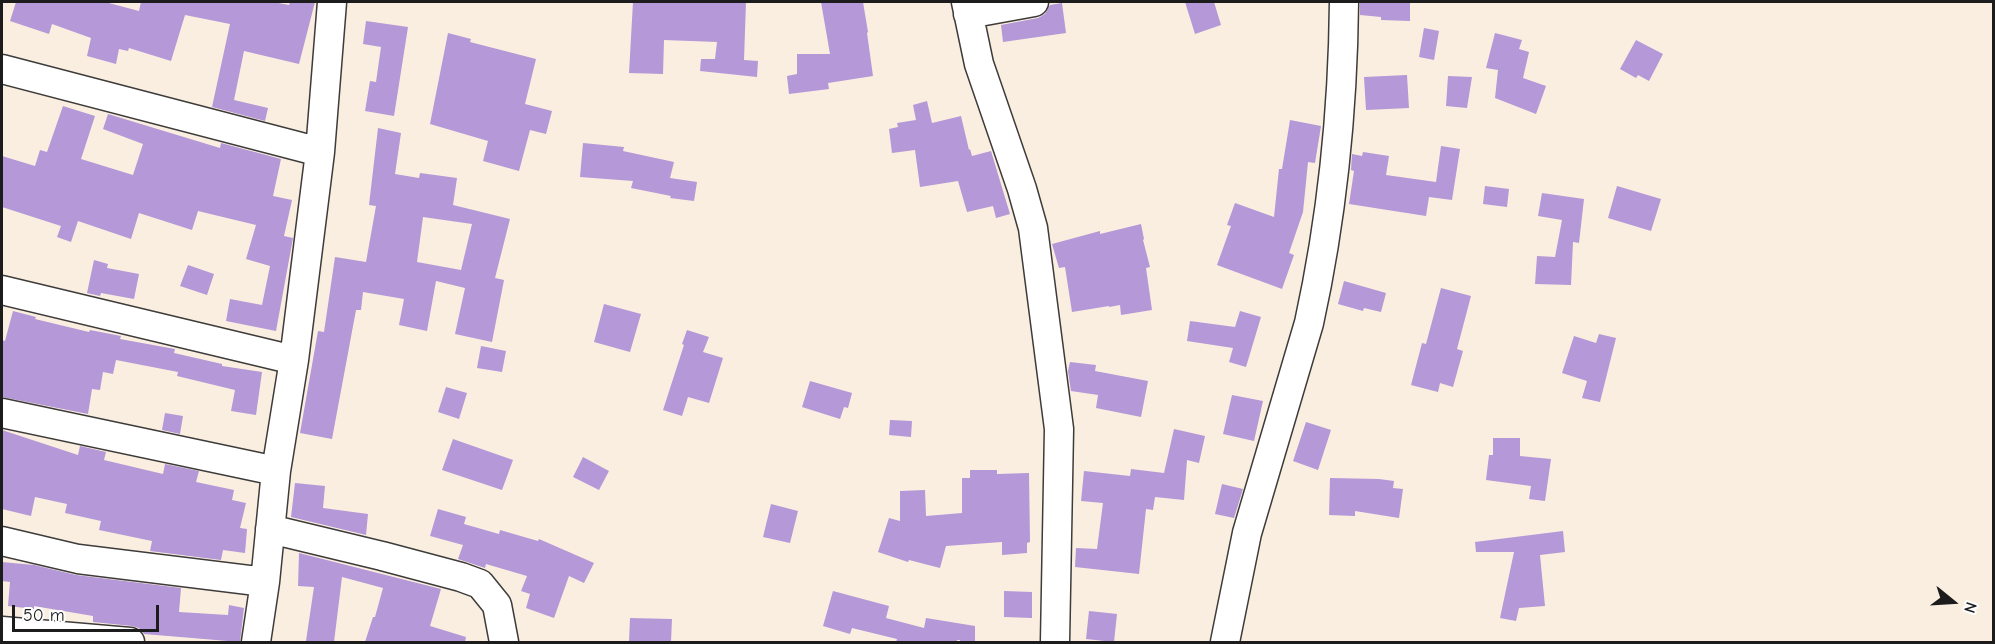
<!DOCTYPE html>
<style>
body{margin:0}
#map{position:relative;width:1995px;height:644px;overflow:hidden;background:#faeee1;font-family:"Comic Neue",sans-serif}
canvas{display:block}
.frame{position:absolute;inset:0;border:3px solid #1c1c1c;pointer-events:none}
.north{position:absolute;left:1923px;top:572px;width:60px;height:60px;-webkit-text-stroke:4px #fff;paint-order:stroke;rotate:108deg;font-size:16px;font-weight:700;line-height:24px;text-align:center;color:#1c1c1c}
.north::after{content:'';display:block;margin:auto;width:21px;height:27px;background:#1c1c1c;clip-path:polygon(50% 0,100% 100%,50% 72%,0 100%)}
.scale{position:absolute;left:12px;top:605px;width:147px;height:27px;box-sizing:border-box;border:3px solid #1c1c1c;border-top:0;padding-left:8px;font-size:18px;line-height:21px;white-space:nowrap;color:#1c1c1c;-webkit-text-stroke:4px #fff;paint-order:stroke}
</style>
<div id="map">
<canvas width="1995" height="644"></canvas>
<div class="frame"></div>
<div class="north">N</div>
<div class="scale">50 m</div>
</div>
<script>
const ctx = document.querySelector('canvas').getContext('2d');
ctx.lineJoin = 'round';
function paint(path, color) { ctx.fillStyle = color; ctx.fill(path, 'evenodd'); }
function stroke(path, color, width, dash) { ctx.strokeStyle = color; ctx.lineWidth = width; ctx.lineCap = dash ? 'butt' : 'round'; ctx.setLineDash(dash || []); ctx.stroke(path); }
paint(new Path2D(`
 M16,2H105L139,11L141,2H273L289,5L290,2H315L299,64L244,51L234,100L268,108L265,121L212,107L230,24L185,15L171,61L129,48L128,51L119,49L116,64L87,56L91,38L52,24L49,34L10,21Z
 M633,2H746L744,60L758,61L757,77L700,71L701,59H715L717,42L664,40L663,74L629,73Z
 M821,2H863L868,32L867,33L873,76L828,83L829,89L789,94L787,76L797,74V54H830Z
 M1185,2H1214L1221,25L1195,34Z
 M1360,2H1410V21L1381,20V17L1360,15Z
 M1062,3L1066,33L1003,42L1001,25L1038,18L1045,14L1050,5Z
 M366,21L408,27L394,116L365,111L370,81L376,82L381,47L363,44Z
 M1424,28L1439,31L1434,60L1419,57Z
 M448,33L471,39L470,42L536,59L525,104L552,111L546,134L530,130L519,171L483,161L488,141L430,124Z
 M1495,33L1522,40L1519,49L1529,52L1523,78L1546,86L1536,114L1495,98L1498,70L1486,68Z
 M1636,40L1663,54L1649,81L1638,75L1636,78L1620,69Z
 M1407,75L1409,108L1366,110L1364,77Z
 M1448,76L1472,77L1467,108L1446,106Z
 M927,101L932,123L961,116L969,150L970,149L972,156L991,151L1010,214L996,218L993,206L967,212L958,181L920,187L915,150L892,153L889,129L898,127L897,123L916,120L913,105Z
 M63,106L95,116L81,159L133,175L143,144L103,129L108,114L220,148L221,143L281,159L273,196L292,200L284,236L293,238L276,331L226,321L230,299L262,305L270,266L246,259L256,225L198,211L192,230L139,213L131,239L78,221L71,242L57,237L61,226L2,207V156L35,166L40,150L47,152Z
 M1290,120L1321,126L1315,163L1308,162L1303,212L1289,253L1294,255L1282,289L1217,265L1231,226L1227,225L1235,203L1274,217L1279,169H1282Z
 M378,128L401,133L395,174L419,178L420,173L457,178L453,205L510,219L495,278L504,280L492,342L455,334L465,288L436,281L427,331L399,325L404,299L363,292L361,310H356L332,439L300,433L318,331L324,332L335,257L366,262L376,206L369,205ZM423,217L472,224L461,270L417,262Z
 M583,143L624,147L623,151L674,162L670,178L697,182L694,201L670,198L671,196L631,188L633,181L580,177Z
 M1441,146L1460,149L1452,200L1429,197L1426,216L1349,204L1354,171L1351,170L1352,154L1362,156L1363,152L1389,156L1386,175L1436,182Z
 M1485,186L1509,189L1507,207L1483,204Z
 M1617,186L1661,199L1651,231L1608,218Z
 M1542,193L1584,199L1579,243L1573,242L1571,285L1535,284L1537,256L1555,257L1562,220L1538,216Z
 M1141,224L1144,239L1143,240L1150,267L1146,268L1152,310L1121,315L1120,305L1109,307V306L1072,312L1065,267L1059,268L1052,244L1100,231V234Z
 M94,260L108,264L107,268L139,274L134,299L101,293L100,296L87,293Z
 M188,265L214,274L207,295L180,286Z
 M1344,281L1386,293L1381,312L1364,308L1363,311L1338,304Z
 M1441,288L1471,296L1457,349L1463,351L1453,387L1440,383L1438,392L1411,385L1422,343L1426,344Z
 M604,304L641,314L630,352L594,342Z
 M13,311L36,317L35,319L89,332L90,330L121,336L120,339L175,349L174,353L222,364V366L262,372L256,415L231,411L235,390L177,376L178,372L116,360L113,374L103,372L100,390L92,389L88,414L2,397V340L5,341Z
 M1240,311L1261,317L1246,367L1229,362L1233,348L1187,341L1190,321L1235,327Z
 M687,330L709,337L703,352L723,358L709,403L688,397L682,416L663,410L684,345L682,344Z
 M1599,334L1616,338L1600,402L1582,398L1587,381L1562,373L1574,336L1596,343Z
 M481,346L506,351L502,372L477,368Z
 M1070,362L1096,365L1095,371L1148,381L1141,417L1096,408L1098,395L1071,391L1068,371Z
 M810,381L852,393L848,408L844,407L840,419L802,407Z
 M446,387L467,393L459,419L438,412Z
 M1232,395L1263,401L1254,441L1223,434Z
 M165,413L183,416L180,434L162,430Z
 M890,420L912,421L911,437L889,435Z
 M1306,422L1331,430L1318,470L1293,461Z
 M1174,429L1205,436L1199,463L1187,460L1184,500L1155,497L1153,510L1146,509L1139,574L1075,567L1076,548L1097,549L1103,503L1081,501L1084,471L1130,476L1131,469L1164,473Z
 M2,430L78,455L80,446L106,452L104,460L163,474L165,464L199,471L196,482L234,490L232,500L246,503L240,528L247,529L245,553L223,550L221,560L150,551L152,541L99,530L101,521L65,513L67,504L35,497L31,516L2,509Z
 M1493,438H1520V456L1551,459L1545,501L1529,499L1531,486L1486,480L1489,455H1493Z
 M453,439L513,460L502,490L442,470Z
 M583,457L609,471L599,490L573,477Z
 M970,470H997V474L1029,473L1030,542L1027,543V553L1002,555V542L946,546L940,568L909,560L908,562L878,552L889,518L900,521V491L925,490L926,516L962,513V478H970Z
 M1330,478L1379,479L1394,481L1393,488L1403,489L1399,518L1355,511V516L1329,515Z
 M295,483L325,486L323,508L368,514L366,535L291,517Z
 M1222,484L1243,489L1234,518L1215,514Z
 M771,504L798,511L790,543L763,537Z
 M438,509L466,517L464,524L499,534L500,530L538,541L539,539L594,563L584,583L569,576L554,618L526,608L530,594L521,591L527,576L486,564L485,568L458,559L463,545L430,536Z
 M1563,531L1565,552L1540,555L1545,606L1519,608L1516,621L1500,618L1514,552H1476L1475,542Z
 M299,553L441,589L430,626L466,637L465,642H365L373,617H375L383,588L342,577L334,642L306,641L314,587L298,586Z
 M2,562L34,565L76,575L181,588L179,612L228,615L229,605L244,608L240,642L144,634L139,628L132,626L93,622V616L34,606V609L8,606L10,582L2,581Z
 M833,591L889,606L886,618L924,628L926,618L975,626V642H960V640H957V642H896L897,639L852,628L850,634L823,626Z
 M1004,591L1032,592V618L1004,617Z
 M1089,611L1117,614L1114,642L1086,639Z
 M630,618L672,619L671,642H629Z`), '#b498d7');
const minor = new Path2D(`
 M966,2L979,64L1022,189L1033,228L1059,429L1055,642
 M968,14L1034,2
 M2,69L320,152
 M2,290L294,360
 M2,413L276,471
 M270,529L382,556L461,577L480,584L497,605L504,642
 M2,541L78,559L265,582
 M2,631L130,642
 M256,642L265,582L276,471L294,360L320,152L332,2
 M1225,642L1247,533L1309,323C1332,218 1343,109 1344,2`);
stroke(minor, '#3d3c3a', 31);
stroke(minor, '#fff', 28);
</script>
